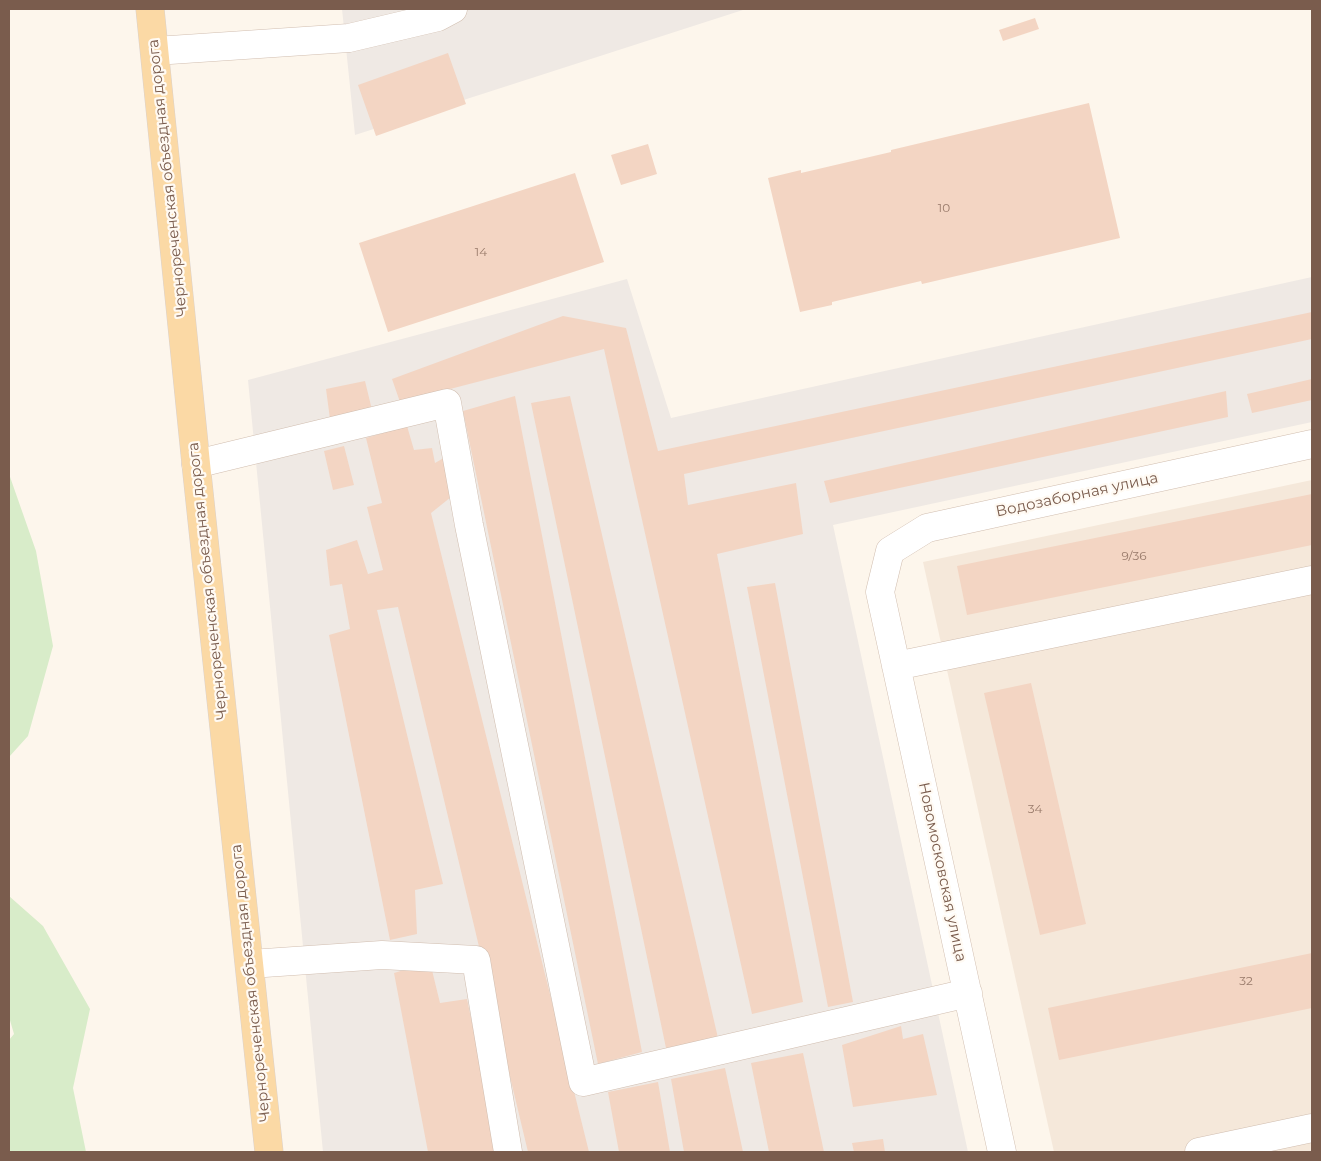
<!DOCTYPE html>
<meta charset="utf-8">
<style>
body{margin:0}
#map{position:relative;width:1321px;height:1161px;overflow:hidden;background:#fdf6ec;font-family:Montserrat,sans-serif}
canvas{display:block}
.frame{position:absolute;inset:0;border:10px solid #7a5c4d;pointer-events:none}
</style>
<div id="map">
<canvas width="1321" height="1161"></canvas>
<div class="frame"></div>
</div>
<script>
const ctx = document.querySelector('canvas').getContext('2d');
ctx.lineJoin = 'round';
function paint(path, color) { ctx.fillStyle = color; ctx.fill(path, 'evenodd'); }
function stroke(path, color, width, dash) { ctx.strokeStyle = color; ctx.lineWidth = width; ctx.lineCap = dash ? 'butt' : 'round'; ctx.setLineDash(dash || []); ctx.stroke(path); }
function label(font, color, halo, rows, align = 'center') {
  ctx.font = font + ' Montserrat,sans-serif'; ctx.lineWidth = 4.5; ctx.setLineDash([]); ctx.textBaseline = 'middle'; ctx.strokeStyle = halo; ctx.fillStyle = color; for (const [text, x, y, turn = 0] of rows) {
    ctx.save(); ctx.translate(x, y); ctx.rotate((+turn || 0) * Math.PI / 180); ctx.textAlign = isNaN(turn) ? turn : align; if (halo) ctx.strokeText(text, 0, 0); ctx.fillText(text, 0, 0); ctx.restore();
  }
}
paint(new Path2D(`
 M1312,480V1152H1054L923,562Z`), '#f5e8da');
paint(new Path2D(`
 M342,9H746L355,135Z
 M1312,277V422L833,525L968,1152H323L248,380L627,279L671,418Z`), '#efe9e4');
paint(new Path2D(`
 M9,474L36,551L53,646L28,736L9,757Z
 M9,896L43,926L90,1009L73,1088L86,1152H9V1040L14,1034L9,1017Z`), '#d8ecc9');
paint(new Path2D(`
 M1035,18L1039,29L1003,41L999,30Z
 M448,53L466,104L376,136L358,85Z
 M1089,103L1120,238L922,284L921,281L832,302V305L800,312L768,178L801,170V173L891,152V150Z
 M648,144L657,174L621,185L611,155Z
 M575,173L604,262L388,332L359,243Z
 M1312,312V339L684,474L688,505L796,483L803,534L717,554L803,1002L752,1014L604,349L400,402L392,379L563,316L626,328L658,451Z
 M1312,379V400L1252,413L1247,394Z
 M365,381L372,410L330,419L326,389Z
 M1226,391L1228,417L830,503L824,481Z
 M515,396L642,1052L598,1064L463,411Z
 M570,396L718,1038L666,1048L531,403Z
 M407,426L414,450L432,448L435,463L449,455L456,493L431,513L589,1152H528L398,607L377,610L443,884L415,890L417,934L390,940L329,635L350,629L342,584L330,586L326,550L357,540L368,574L383,570L367,507L382,503L366,438Z
 M344,446L354,485L333,490L324,451Z
 M1312,494V545L967,615L957,566Z
 M775,583L853,1002L828,1007L747,587Z
 M1031,683L1086,924L1040,935L984,693Z
 M1312,953V1008L1059,1060L1048,1008Z
 M430,962L440,1003L467,999L499,1152H428L394,973Z
 M901,1026L903,1039L923,1034L937,1095L853,1107L842,1045Z
 M803,1053L824,1152H769L751,1063Z
 M725,1068L743,1152H684L671,1079Z
 M658,1082L670,1152H619L608,1092Z
 M883,1139L885,1152H854L852,1143Z`), '#f3d5c3');
const minor = new Path2D(`
 M155,51L349,38L438,17L453,9
 M196,464L447,403L469,525L583,1082L968,993
 M896,666L1312,580
 M250,964L382,955L476,960L508,1152
 M1002,1152L880,592L890,551L927,528L1312,444
 M1199,1152L1312,1128`);
const major = new Path2D(`
 M150,9L196,464L269,1152`);
stroke(minor, '#d1beb0', 29);
stroke(major, '#dad1cd', 29);
stroke(minor, '#fff', 28);
stroke(major, '#fbd9a5', 28);
label('12px', '#987a6a', null, [
 ["10",944,208],
 ["14",481,252],
 ["9/36",1134,556],
 ["34",1035,809],
 ["32",1246,981]
]);
label('15px', '#7a5c4d', '#fffaf3', [
 ["Чернореченская объездная дорога",168,178,-96],
 ["Водозаборная улица",1077,495,-12],
 ["Чернореченская объездная дорога",208,581,-96],
 ["Новомосковская улица",942,872,78],
 ["Чернореченская объездная дорога",251,983,-96]
]);
</script>
